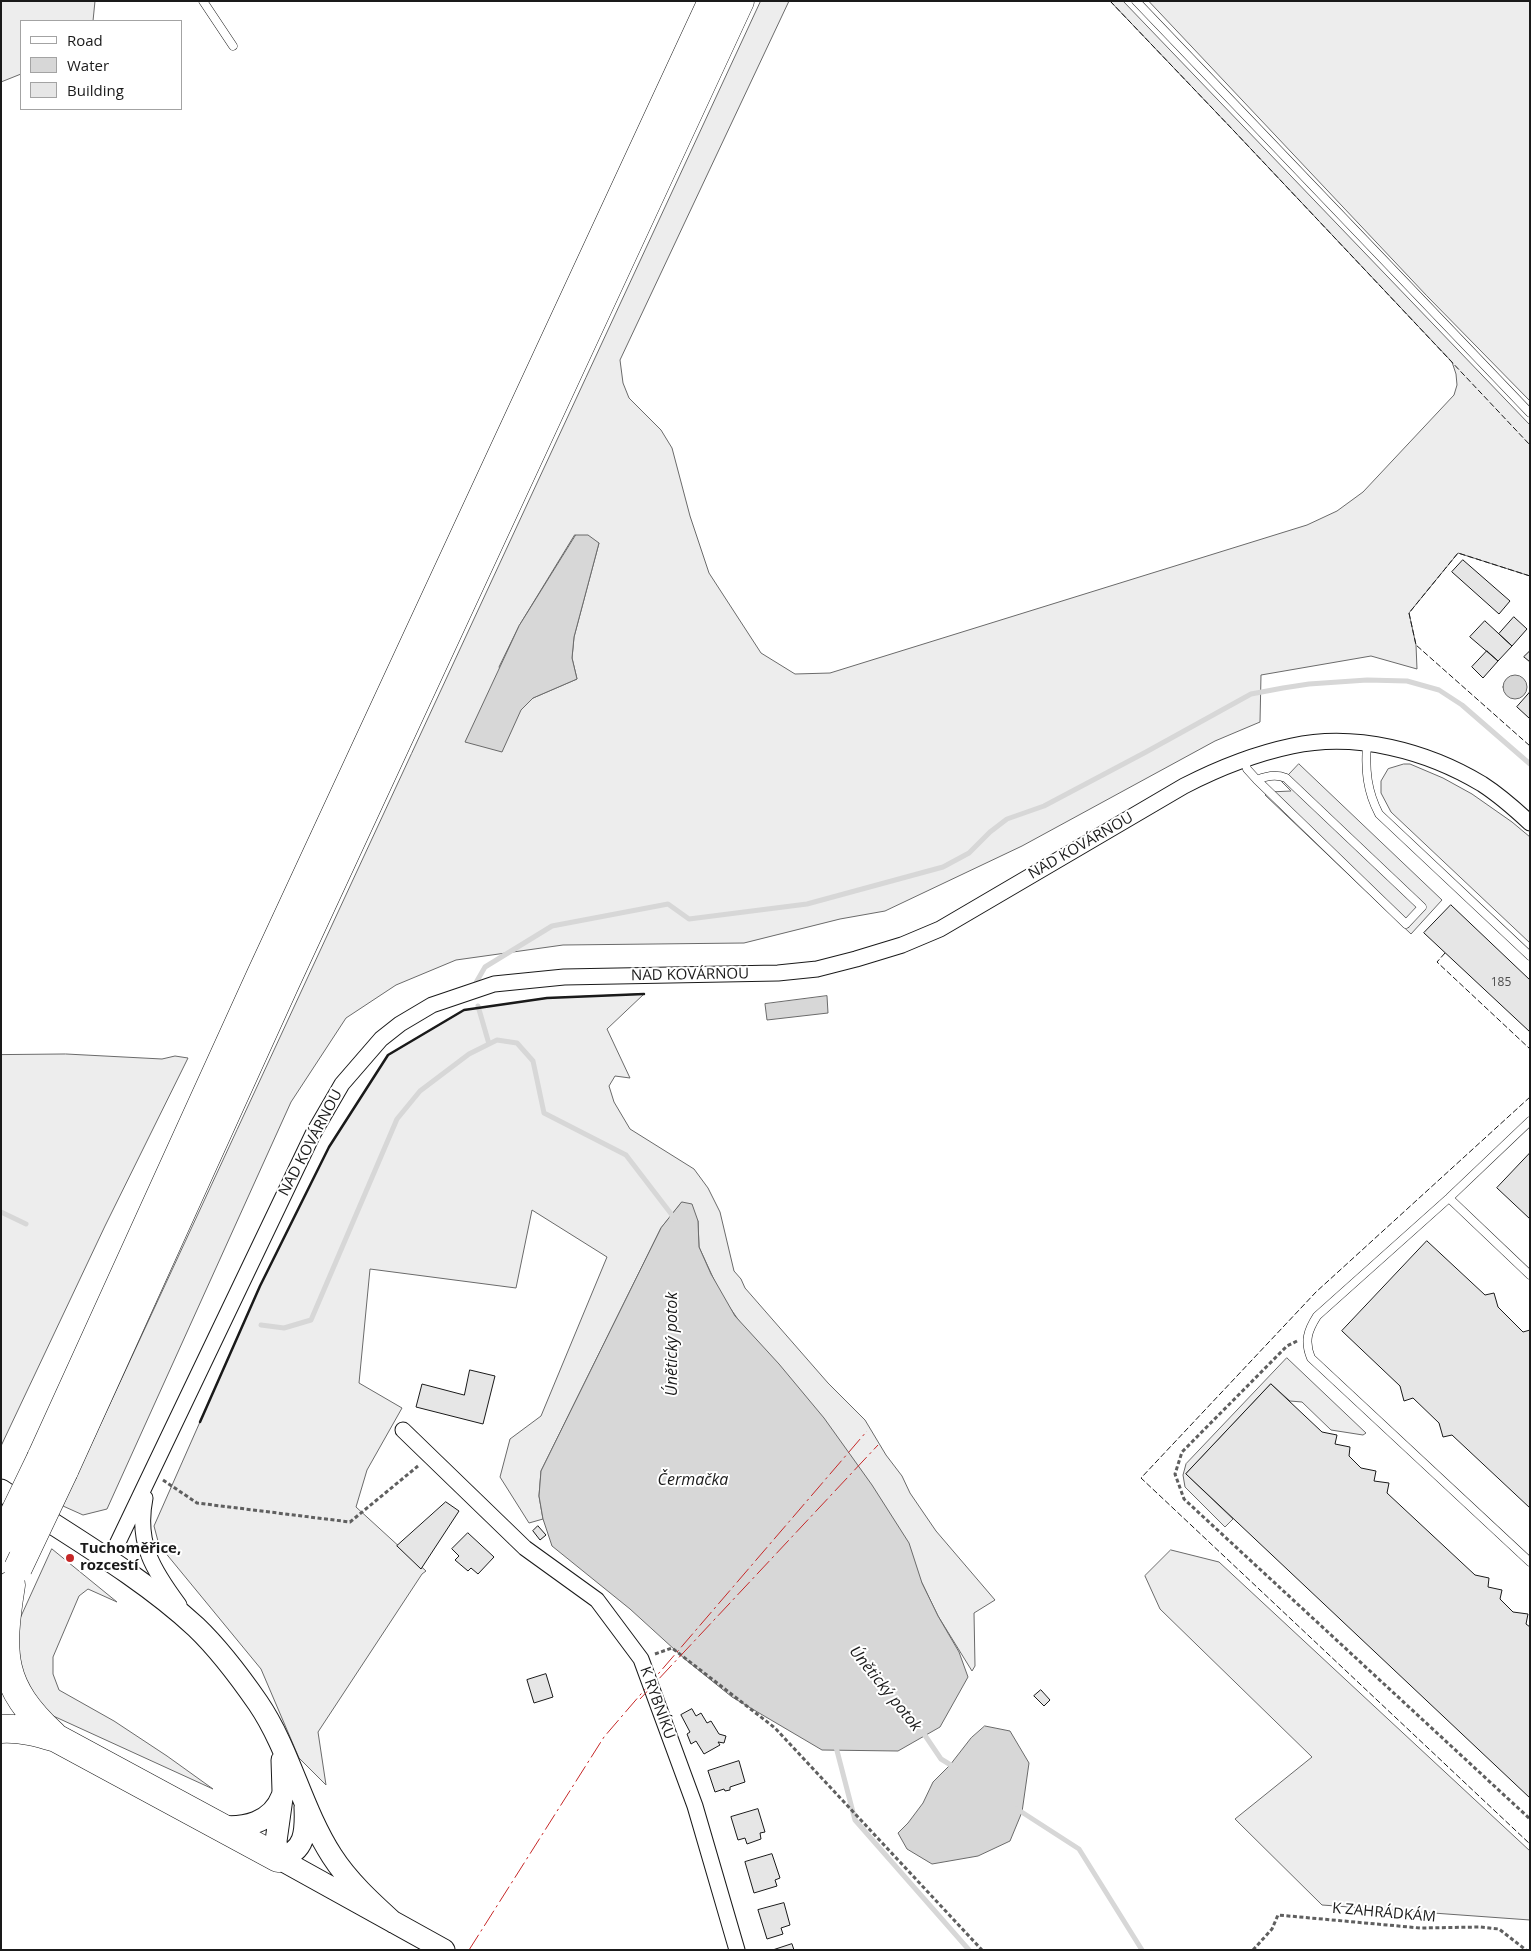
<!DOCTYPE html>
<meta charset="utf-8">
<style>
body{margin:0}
#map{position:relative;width:1531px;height:1951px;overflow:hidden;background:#fff;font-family:"Open Sans",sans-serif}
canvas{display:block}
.frame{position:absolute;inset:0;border:2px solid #1a1a1a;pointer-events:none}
.legend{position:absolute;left:20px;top:20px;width:162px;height:90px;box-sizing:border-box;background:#fff;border:1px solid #a3a3a3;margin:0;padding:6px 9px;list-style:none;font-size:15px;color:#1a1a1a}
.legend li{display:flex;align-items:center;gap:10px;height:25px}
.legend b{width:25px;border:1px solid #a3a3a3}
</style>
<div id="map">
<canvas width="1531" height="1951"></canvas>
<div class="frame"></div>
<ul class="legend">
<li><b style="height:6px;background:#fff"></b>Road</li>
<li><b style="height:14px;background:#d7d7d7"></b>Water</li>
<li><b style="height:14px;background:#e6e6e6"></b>Building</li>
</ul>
</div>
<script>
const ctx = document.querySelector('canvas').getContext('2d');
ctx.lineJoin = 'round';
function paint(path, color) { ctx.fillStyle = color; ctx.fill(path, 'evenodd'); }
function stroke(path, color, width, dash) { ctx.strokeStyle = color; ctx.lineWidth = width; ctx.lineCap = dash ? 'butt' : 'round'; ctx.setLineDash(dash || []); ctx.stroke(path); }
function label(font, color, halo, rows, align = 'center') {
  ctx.font = font + ' "Open Sans",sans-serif'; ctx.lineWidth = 4; ctx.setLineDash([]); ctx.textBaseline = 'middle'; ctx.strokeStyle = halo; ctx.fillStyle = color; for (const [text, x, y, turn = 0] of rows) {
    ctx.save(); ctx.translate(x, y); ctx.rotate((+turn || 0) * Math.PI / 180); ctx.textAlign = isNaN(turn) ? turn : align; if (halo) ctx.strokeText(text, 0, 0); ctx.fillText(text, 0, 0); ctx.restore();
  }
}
const built = new Path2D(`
 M1,1H95L93,21H21V74L1,82Z
 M761,1H789L620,360L623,383L629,398L661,430L672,448L690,516L709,573L761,653L795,674L830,673L1307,525L1337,511L1363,492L1454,395L1457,385L1456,374L1452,362L1234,131L1110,1H1123L1530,425V576L1458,553L1409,613L1416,645L1417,669L1371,656L1261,675L1260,722L1215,741L1022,846L885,911L840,919L744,943L563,945L456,960L396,985L346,1018L291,1102L107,1509L83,1515L63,1506ZM575,535L599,543L574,637L572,658L577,679L533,698L521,710L499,667L519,626Z
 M1149,1H1530V401L1427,296Z
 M1299,764L1442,900L1411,934L1265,795L1269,792L1291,791L1282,782Z
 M1404,764H1410L1443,778L1472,794L1512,822L1530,837V943L1391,812L1381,793V781L1388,769Z
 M644,994L607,1029L630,1078L615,1076L609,1086L614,1102L630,1129L694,1169L708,1188L720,1212L734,1271L741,1279L745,1288L828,1383L865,1420L886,1455L902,1476L910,1493L936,1531L995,1600L974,1613L975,1666L972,1671L938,1616L922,1583L721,1295L699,1247L698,1221L682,1202L661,1228L541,1471L539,1496L543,1519L529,1523L500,1477L510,1439L541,1416L607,1257L532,1210L516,1288L370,1269L359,1383L402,1408L367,1470L356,1507L426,1571L422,1574L318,1732L326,1785L299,1758L261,1669L159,1545L154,1526L260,1286L329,1147L388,1055L464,1010L547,998Z
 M66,1054L162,1059L175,1056L188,1058L105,1226L1,1446V1055Z
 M1287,1358L1366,1433L1363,1435L1331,1430L1302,1402L1290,1401L1271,1384L1186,1474L1233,1519L1225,1527L1185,1487L1183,1475L1186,1464Z
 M52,1549L117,1602L88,1589L79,1596L53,1657V1674L59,1690L114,1721L167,1756L213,1789L38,1709L22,1682L15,1630Z
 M1171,1550L1219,1562L1530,1851V1920L1322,1905L1235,1819L1312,1757L1160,1609L1145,1576Z`);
paint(built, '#ededed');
stroke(built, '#6a6a6a', 1);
const water = new Path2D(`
 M576,535H588L599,543L574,637L572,658L577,679L533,698L521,710L502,752L465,742L519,626Z
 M1503 687a12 12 0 1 1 24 0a12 12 0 1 1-24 0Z
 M827,996L828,1013L767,1020L765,1004Z
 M682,1202L692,1204L698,1221L699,1247L711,1274L735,1316L779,1364L824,1418L872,1485L909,1543L922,1583L938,1616L959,1652L968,1677L940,1727L898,1751L822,1750L732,1697L686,1660L630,1609L552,1546L543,1519L539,1496L541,1471L661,1228Z
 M985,1726L1010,1731L1029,1763L1022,1812L1010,1841L978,1856L932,1864L907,1849L898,1833L908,1823L923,1803L933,1782L950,1765L971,1738Z`);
paint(water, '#d7d7d7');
stroke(water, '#6a6a6a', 1);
stroke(new Path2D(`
 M474,986L485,967L552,926L668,904L689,919L807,904L943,867L969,853L990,832L1007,819L1044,806L1146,752L1251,694L1283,688L1309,684L1367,680L1407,681L1439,690L1462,705L1530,764
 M478,1006L489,1044
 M1,1212L26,1224
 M261,1325L284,1328L311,1320L397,1119L420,1091L469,1054L497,1040L517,1043L533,1061L544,1113L626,1155L672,1215V1219
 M922,1731L941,1759L954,1767
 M835,1743L855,1820L969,1950
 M1017,1809L1079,1849L1142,1950`), '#d7d7d7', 5);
const building = new Path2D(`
 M1463,560L1510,601L1499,614L1452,572Z
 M1514,617L1527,629L1512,646L1499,634Z
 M1485,621L1512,646L1498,661L1470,637Z
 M1487,651L1498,661L1483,678L1472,667Z
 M1530,651V662L1524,657Z
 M1530,692V716L1529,718L1517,707Z
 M1451,905L1530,980V1032L1424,933Z
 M1530,1153V1219L1497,1188Z
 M1427,1241L1485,1295L1494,1293L1498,1307L1523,1332L1530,1330V1508L1452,1435L1443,1437L1439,1423L1413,1398L1404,1401L1400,1386L1342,1331Z
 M470,1370L495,1376L483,1424L416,1407L422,1384L464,1395Z
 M1271,1384L1322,1432L1337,1435L1335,1444L1350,1447L1349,1456L1361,1468L1376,1471L1374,1481L1389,1483L1387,1493L1475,1575L1489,1578L1488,1587L1502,1590L1500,1599L1513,1612L1528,1614L1526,1624L1530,1627V1798L1186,1474Z
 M446,1502L459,1511L421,1569L397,1546Z
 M538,1526L546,1535L540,1540L533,1531Z
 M468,1533L494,1557L478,1574L471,1568L468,1571L455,1560L459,1556L452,1549Z
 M546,1674L553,1697L534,1703L527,1680Z
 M1041,1690L1050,1700L1044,1706L1034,1696Z
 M692,1709L696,1716L701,1713L707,1723L711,1721L719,1734L726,1736L724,1743L718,1742L720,1745L704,1754L696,1741L691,1744L687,1734L690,1732L681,1715Z
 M739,1761L745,1782L730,1787V1790L725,1791L724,1789L715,1792L708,1771Z
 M758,1809L765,1832L760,1833L761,1839L747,1844L745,1838L738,1840L731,1817Z
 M772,1854L780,1878L775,1880L777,1886L754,1893L745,1862Z
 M784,1903L790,1925L781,1928L783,1934L767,1939L758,1910Z
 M792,1944L794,1950H773Z`);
paint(building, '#e6e6e6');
stroke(building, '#1a1a1a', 1);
const lane = new Path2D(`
 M203,1L233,46
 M1136,1L1530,413
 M1367,744C1365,770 1367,791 1379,814L1530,956
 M1244,759L1247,769L1257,780L1406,924L1422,907L1286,778C1276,774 1266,776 1257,780
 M1530,1121L1449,1198L1317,1316C1308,1330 1304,1341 1311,1358L1530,1562
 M1449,1198L1530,1275`);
const street = new Path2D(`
 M403,1430L525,1548L597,1600L641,1659L695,1806L737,1950
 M145,1498C136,1543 153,1570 179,1605
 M109,1561L313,1134L342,1084L381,1039L400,1024L432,1005L494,984L564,977L778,973L817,969L856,959L902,945L940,929L1184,786C1219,768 1254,754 1292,746C1356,732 1427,751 1482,784C1499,795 1515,809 1530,823`);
const secondary = new Path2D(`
 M1,1490C65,1533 140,1575 196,1627C219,1649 240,1677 258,1703C290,1750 301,1808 332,1856C348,1881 371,1902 393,1922
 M218,1826C244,1829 272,1823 282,1796
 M278,1858L444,1950
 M278,1858L276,1841L283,1791L282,1760
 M278,1858C306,1853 306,1830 305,1807`);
const highway = new Path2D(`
 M41,1458L262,972L712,1
 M64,1471L284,986L740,1
 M11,1585C0,1655 0,1686 53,1735
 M1,1729C21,1728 37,1732 56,1738L278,1858`);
stroke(lane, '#1a1a1a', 9);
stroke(street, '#1a1a1a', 17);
stroke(secondary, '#1a1a1a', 23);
stroke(highway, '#1a1a1a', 29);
stroke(new Path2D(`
 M1297,1341L1287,1346L1182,1452L1175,1474L1184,1499L1530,1819
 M163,1480L197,1503L350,1522L418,1466
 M655,1654L672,1648L775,1728L982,1950
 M1253,1950L1272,1929L1278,1915L1420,1928L1480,1927L1499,1929L1526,1950`), '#5f5f5f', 3, [4, 2.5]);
stroke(lane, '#fff', 8);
stroke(street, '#fff', 15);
stroke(secondary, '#fff', 21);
stroke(highway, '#fff', 28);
const highwayBridge = new Path2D(`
 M1,1541L41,1458
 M18,1568L64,1471`);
stroke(highwayBridge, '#1a1a1a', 29, []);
stroke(highwayBridge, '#fff', 28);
stroke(new Path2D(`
 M1110,1L1234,131L1530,445
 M1530,576L1458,553L1409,613L1416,645L1530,746
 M1445,953L1437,962L1530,1049
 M1530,1097L1316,1292L1141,1478L1530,1844`), '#1a1a1a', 1, [6, 2.5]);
stroke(new Path2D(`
 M200,1422L260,1286L329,1147L388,1055L464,1010L547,998L644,994`), '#1a1a1a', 2.5);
stroke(new Path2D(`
 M640,1699L878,1445
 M469,1950L604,1737L867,1431`), '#c62828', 1, [18, 4, 2.5, 4]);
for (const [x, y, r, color] of [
 [70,1558,5,"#c62828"]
]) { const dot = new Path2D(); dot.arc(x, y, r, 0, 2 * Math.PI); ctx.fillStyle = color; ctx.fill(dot); stroke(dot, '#fff', 2); }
label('12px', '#4d4d4d', null, [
 ["185",1501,983]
]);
label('15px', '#1a1a1a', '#fff', [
 ["NAD KOVÁRNOU",1081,846,-30],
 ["NAD KOVÁRNOU",690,975,-1],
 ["NAD KOVÁRNOU",311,1143,-62],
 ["K RYBNÍKU",657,1703,70],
 ["K ZAHRÁDKÁM",1384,1913,5]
]);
label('bold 15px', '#1a1a1a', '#fff', [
 ["Tuchoměřice,",80,1549],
 ["rozcestí",80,1566]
], 'left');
label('italic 16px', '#1a1a1a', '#fff', [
 ["Únětický potok",672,1344,-90],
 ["Čermačka",693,1480],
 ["Únětický potok",885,1689,51]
]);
</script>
